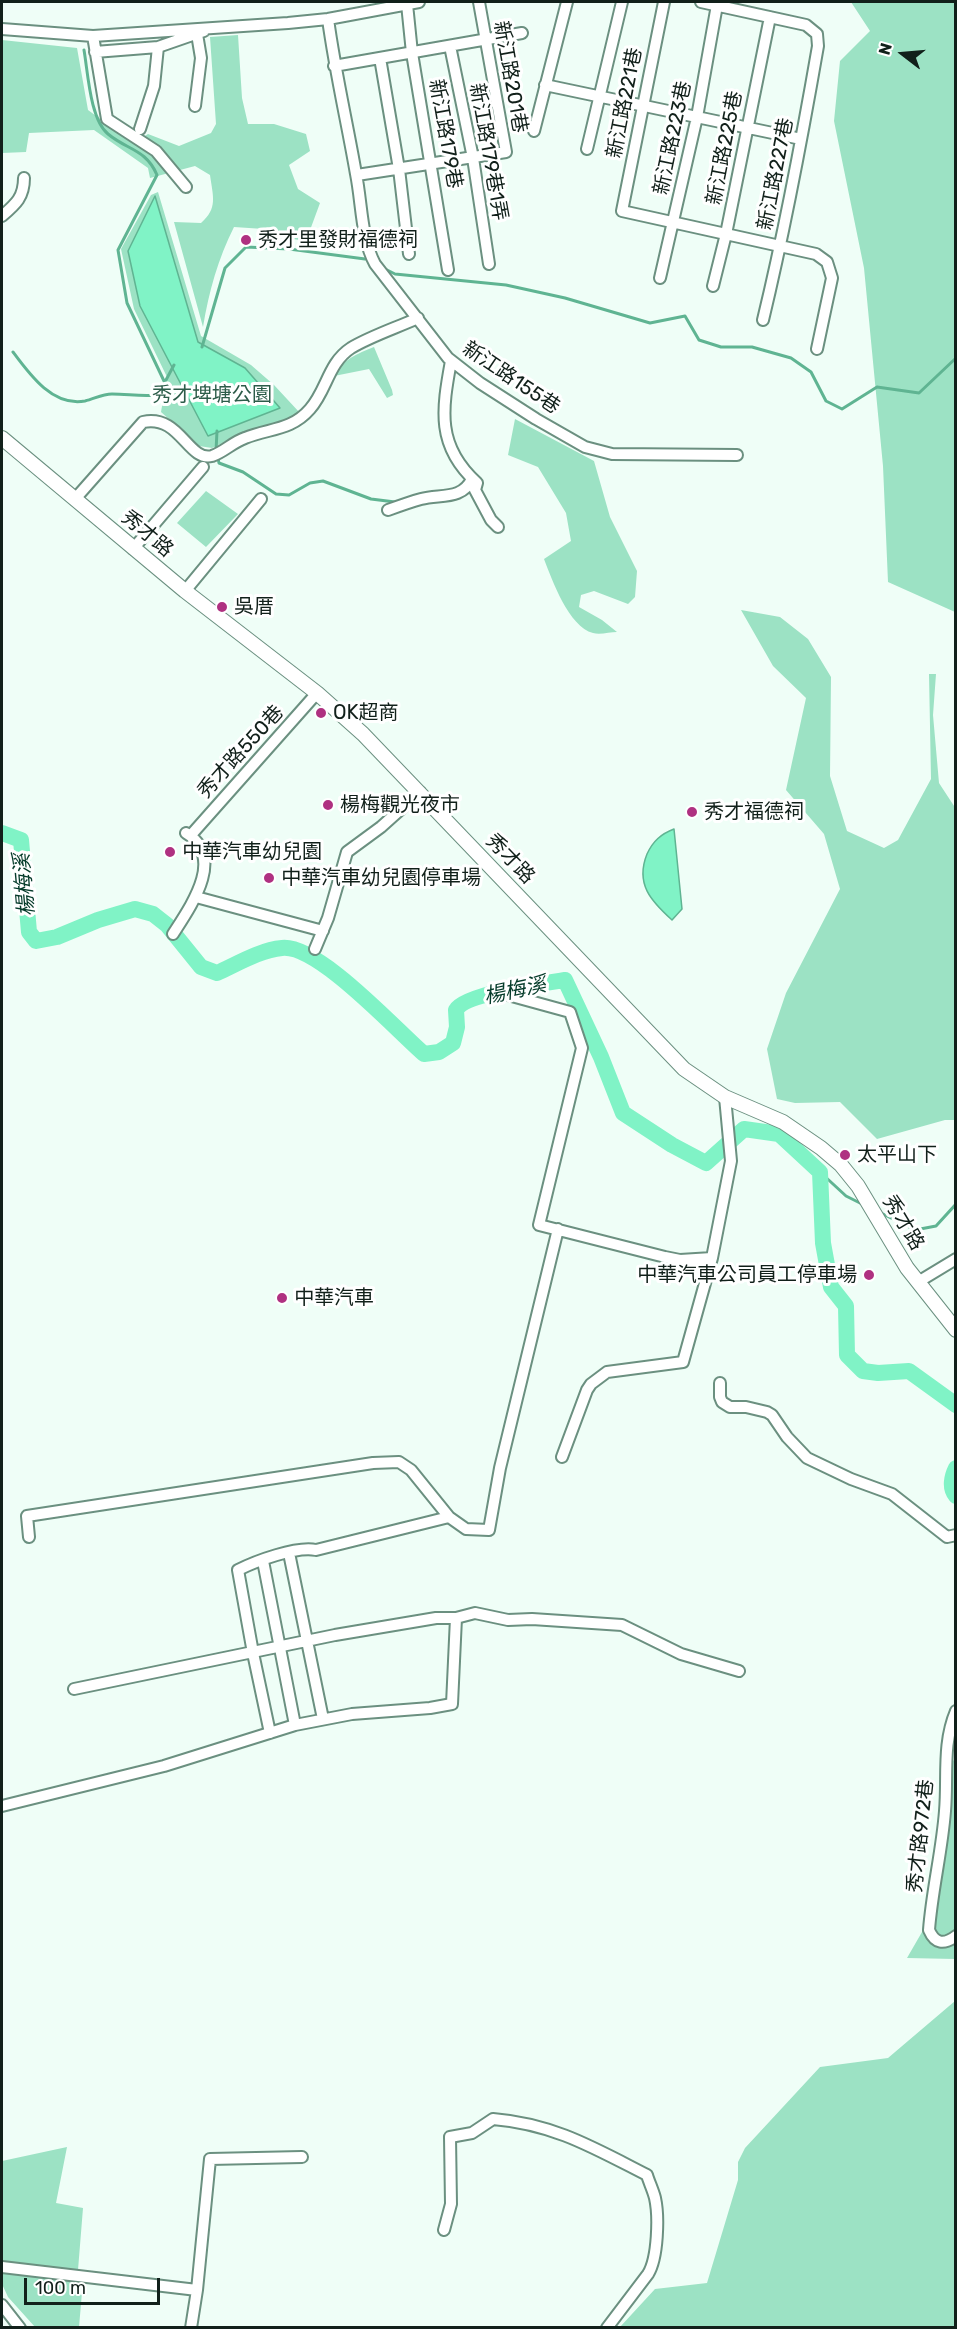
<!DOCTYPE html>
<meta charset="utf-8">
<style>
body{margin:0}
#map{position:relative;width:957px;height:2329px;overflow:hidden;background:#effef7;font-family:Rubik,sans-serif}
canvas{display:block}
.frame{position:absolute;inset:0;border:3px solid #11201a;pointer-events:none}
.north{position:absolute;left:873px;top:24px;width:60px;height:60px;-webkit-text-stroke:4px #fff;paint-order:stroke;rotate:286deg;font-size:16px;font-weight:700;line-height:24px;text-align:center;color:#11201a}
.north::after{content:'';display:block;margin:auto;width:21px;height:27px;background:#11201a;clip-path:polygon(50% 0,100% 100%,50% 72%,0 100%)}
.scale{position:absolute;left:24px;top:2278px;width:136px;height:27px;box-sizing:border-box;border:3px solid #11201a;border-top:0;padding-left:8px;font-size:18px;line-height:21px;white-space:nowrap;color:#11201a;-webkit-text-stroke:4px #fff;paint-order:stroke}
</style>
<div id="map">
<canvas width="957" height="2329"></canvas>
<div class="frame"></div>
<div class="north">N</div>
<div class="scale">100 m</div>
</div>
<script>
const ctx = document.querySelector('canvas').getContext('2d');
ctx.lineJoin = 'round';
function paint(path, color) { ctx.fillStyle = color; ctx.fill(path, 'evenodd'); }
function stroke(path, color, width, dash) { ctx.strokeStyle = color; ctx.lineWidth = width; ctx.lineCap = dash ? 'butt' : 'round'; ctx.setLineDash(dash || []); ctx.stroke(path); }
function label(font, color, halo, rows, align = 'center') {
  ctx.font = font + ' Rubik,"Noto Sans TC",sans-serif'; ctx.lineWidth = 6; ctx.setLineDash([]); ctx.textBaseline = 'middle'; ctx.strokeStyle = halo; ctx.fillStyle = color; for (const [text, x, y, turn = 0] of rows) {
    ctx.save(); ctx.translate(x, y); ctx.rotate((+turn || 0) * Math.PI / 180); ctx.textAlign = isNaN(turn) ? turn : align; if (halo) ctx.strokeText(text, 0, 0); ctx.fillText(text, 0, 0); ctx.restore();
  }
}
paint(new Path2D(`
 M851,2H955V612L888,582L883,466L864,268L834,121L840,61L870,31Z
 M238,35L242,98L248,124H274L306,134L310,151L289,165L298,189L320,203L306,241L280,237L264,229L234,227C218,259 209,291 203,327L174,222L201,223C218,208 213,197 210,175L195,166L150,178L148,168L94,130L29,133L26,152L2,153V40L77,48L88,110L133,143L148,134L179,146L211,133L216,124L210,37Z
 M158,192L201,336L251,365L274,385L300,413L288,422L242,434L212,448L199,446L161,412L167,377L134,309L121,249L151,195Z
 M374,347L392,390L393,395L387,398L369,369L334,376C343,359 357,354 374,347Z
 M515,419L594,461L610,517L637,571L635,597L628,604L594,591L581,595L579,607L602,620L617,632C610,632 600,635 593,633C569,627 552,580 544,559L571,541L566,513L538,467L508,455Z
 M206,491L238,514L206,547L177,523Z
 M741,610L780,617L808,639L831,677L830,776L847,831L884,848L898,840L931,779L929,674H936L933,715L939,783L956,809L955,1120H945L877,1139L840,1102L795,1103L777,1099L767,1049L786,993L840,889L824,834L786,790L806,698L773,666Z
 M951,1759L956,1762L955,1959L907,1958L922,1932Z
 M955,2001V2327H620L655,2289L707,2283L738,2180V2162L745,2148L820,2067L888,2058Z
 M67,2147L56,2203L83,2208L78,2270L2,2261V2161Z
 M2,2270L83,2281L79,2327H35L8,2297L2,2284Z`), '#9ce2c4');
const water = new Path2D(`
 M155,196L198,342L245,368L280,408L208,436L140,306L128,251Z
 M674,829L682,909L672,920C651,901 635,884 647,854C653,841 661,834 674,829Z`);
paint(water, '#80f3c6');
stroke(water, '#5fb492', 1.5);
stroke(new Path2D(`
 M84,50C88,73 90,119 108,134C127,150 146,149 157,175L118,250L127,303L164,381
 M385,269L395,274L506,285L565,298L650,323L685,316L699,340L721,347H752L791,358L811,372L826,401L842,409L877,387L919,393L956,358
 M202,347L225,268L246,247L289,249L365,259
 M13,352C30,375 53,407 85,401C94,399 102,394 112,394C128,394 142,397 158,395L174,365
 M216,451L217,431
 M218,458L219,463L243,472L276,494L289,495L310,483L323,481L371,499L395,502
 M820,1172L846,1196L862,1204
 M879,1212L915,1230L936,1226L956,1204`), '#5fb492', 3);
stroke(new Path2D(`
 M2,833L21,840L29,932L36,941L57,937L98,920L135,909L153,914L167,925L201,967L217,973C237,964 260,950 282,948C318,944 396,1030 424,1054L439,1052L453,1043L457,1027L456,1010C464,994 545,983 565,980L601,1057L623,1113L672,1145L706,1163L744,1129L779,1134L820,1172L823,1243L831,1287L846,1306L847,1355L863,1371L878,1373L909,1371L956,1405
 M956,1468C952,1476 949,1488 956,1496`), '#80f3c6', 16);
const minor = new Path2D(`
 M664,2L622,211L816,254L827,262L832,278L817,349
 M701,2L806,25L817,34L818,46C802,138 785,229 763,320
 M407,4L412,53L448,270
 M328,19C335,71 347,122 356,174C362,204 361,238 375,264L448,358L480,383L536,419L585,447L612,454L737,455
 M2,29L93,36L288,23L328,19L419,2
 M93,36L107,119L156,151L186,187
 M450,46L473,158L489,264
 M95,52L158,47L204,31
 M380,58L399,169L409,254
 M334,66L522,33
 M545,85L801,139
 M195,106L201,58L197,34
 M140,129L154,86L158,47
 M534,131L567,2
 M587,149L622,2
 M357,175L506,152L479,2
 M2,216C16,204 24,197 24,178
 M660,278L697,117L717,5
 M713,286L726,234L770,17
 M451,361C442,410 436,446 477,483L475,490L491,520L498,527
 M75,499L143,422C180,414 188,462 212,456C224,452 233,442 245,438C269,428 291,431 310,409C327,390 328,363 351,348C371,336 396,328 418,318
 M388,510C399,506 410,502 421,499C441,494 462,500 472,479
 M133,549L203,467
 M185,591L261,499
 M191,835L317,693
 M196,897L323,931
 M173,934C191,906 226,857 186,833
 M315,949L328,918L347,852L381,827L420,792
 M508,995L570,1012L582,1048L539,1225L665,1257L680,1260L712,1258
 M918,1282L956,1259
 M720,1383V1397L722,1402L730,1407H746L767,1412L772,1415L787,1437L807,1458L851,1479L892,1494L947,1537L956,1535
 M562,1457L587,1390L591,1384L607,1372L683,1362L712,1258L731,1161L725,1097
 M29,1537L27,1516L373,1463L399,1462L411,1470L449,1517L466,1529L489,1530L500,1468L558,1229
 M289,1553L323,1719
 M263,1561L295,1725
 M74,1689L335,1635L436,1618H456L475,1613L508,1620L532,1619L622,1625L681,1654L739,1671
 M956,1711C942,1744 948,1777 945,1811C942,1851 932,1890 929,1930C935,1944 944,1945 956,1936
 M270,1733L253,1653L238,1570C256,1561 296,1546 316,1550L449,1517
 M2,1806L164,1766L295,1725L352,1714L430,1708L452,1704L456,1618
 M444,2230L451,2204L450,2137L472,2133L493,2119C554,2124 594,2148 647,2175C649,2182 653,2190 655,2198C659,2216 658,2258 648,2274L607,2328
 M2,2267L197,2290L210,2159L302,2157
 M2,2305L20,2328
 M191,2328L197,2290`);
const major = new Path2D(`
 M2,438L185,591L317,693L363,734L684,1069L725,1097L783,1122L821,1148L841,1165L858,1186L907,1268L956,1330`);
stroke(minor, '#6b9080', 14);
stroke(major, '#6b9080', 16);
stroke(minor, '#fff', 10);
stroke(major, '#fff', 14);
for (const [x, y, r, color] of [
 [246,240,6,"#af3181"],
 [222,607,6,"#af3181"],
 [321,713,6,"#af3181"],
 [328,805,6,"#af3181"],
 [692,812,6,"#af3181"],
 [170,852,6,"#af3181"],
 [269,878,6,"#af3181"],
 [845,1155,6,"#af3181"],
 [869,1275,6,"#af3181"],
 [282,1298,6,"#af3181"]
]) { const dot = new Path2D(); dot.arc(x, y, r, 0, 2 * Math.PI); ctx.fillStyle = color; ctx.fill(dot); stroke(dot, '#fff', 2); }
label('20px', '#11201a', '#fff', [
 ["新江路201巷",510,77,80],
 ["新江路221巷",625,103,-79],
 ["新江路179巷",445,134,80],
 ["新江路223巷",673,138,-78],
 ["新江路225巷",725,148,-79],
 ["新江路179巷1弄",488,152,80],
 ["新江路227巷",776,174,-79],
 ["新江路155巷",511,378,34],
 ["秀才路",147,534,40],
 ["秀才路550巷",241,752,-48],
 ["秀才路",510,859,46],
 ["秀才路",903,1223,59],
 ["秀才路972巷",921,1836,-84]
]);
label('20px', '#11201a', '#fff', [
 ["秀才里發財福德祠",258,240],
 ["吳厝",234,607],
 ["OK超商",333,713],
 ["楊梅觀光夜市",340,805],
 ["秀才福德祠",704,812],
 ["中華汽車幼兒園",182,852],
 ["中華汽車幼兒園停車場",281,878],
 ["太平山下",857,1155],
 ["中華汽車公司員工停車場",857,1275,"right"],
 ["中華汽車",294,1298]
], 'left');
label('20px', '#2c5c49', '#fff', [
 ["秀才埤塘公園",212,395]
]);
label('italic 21px', '#053b2a', '#fff', [
 ["楊梅溪",25,885,-95],
 ["楊梅溪",515,991,-12]
]);
</script>
